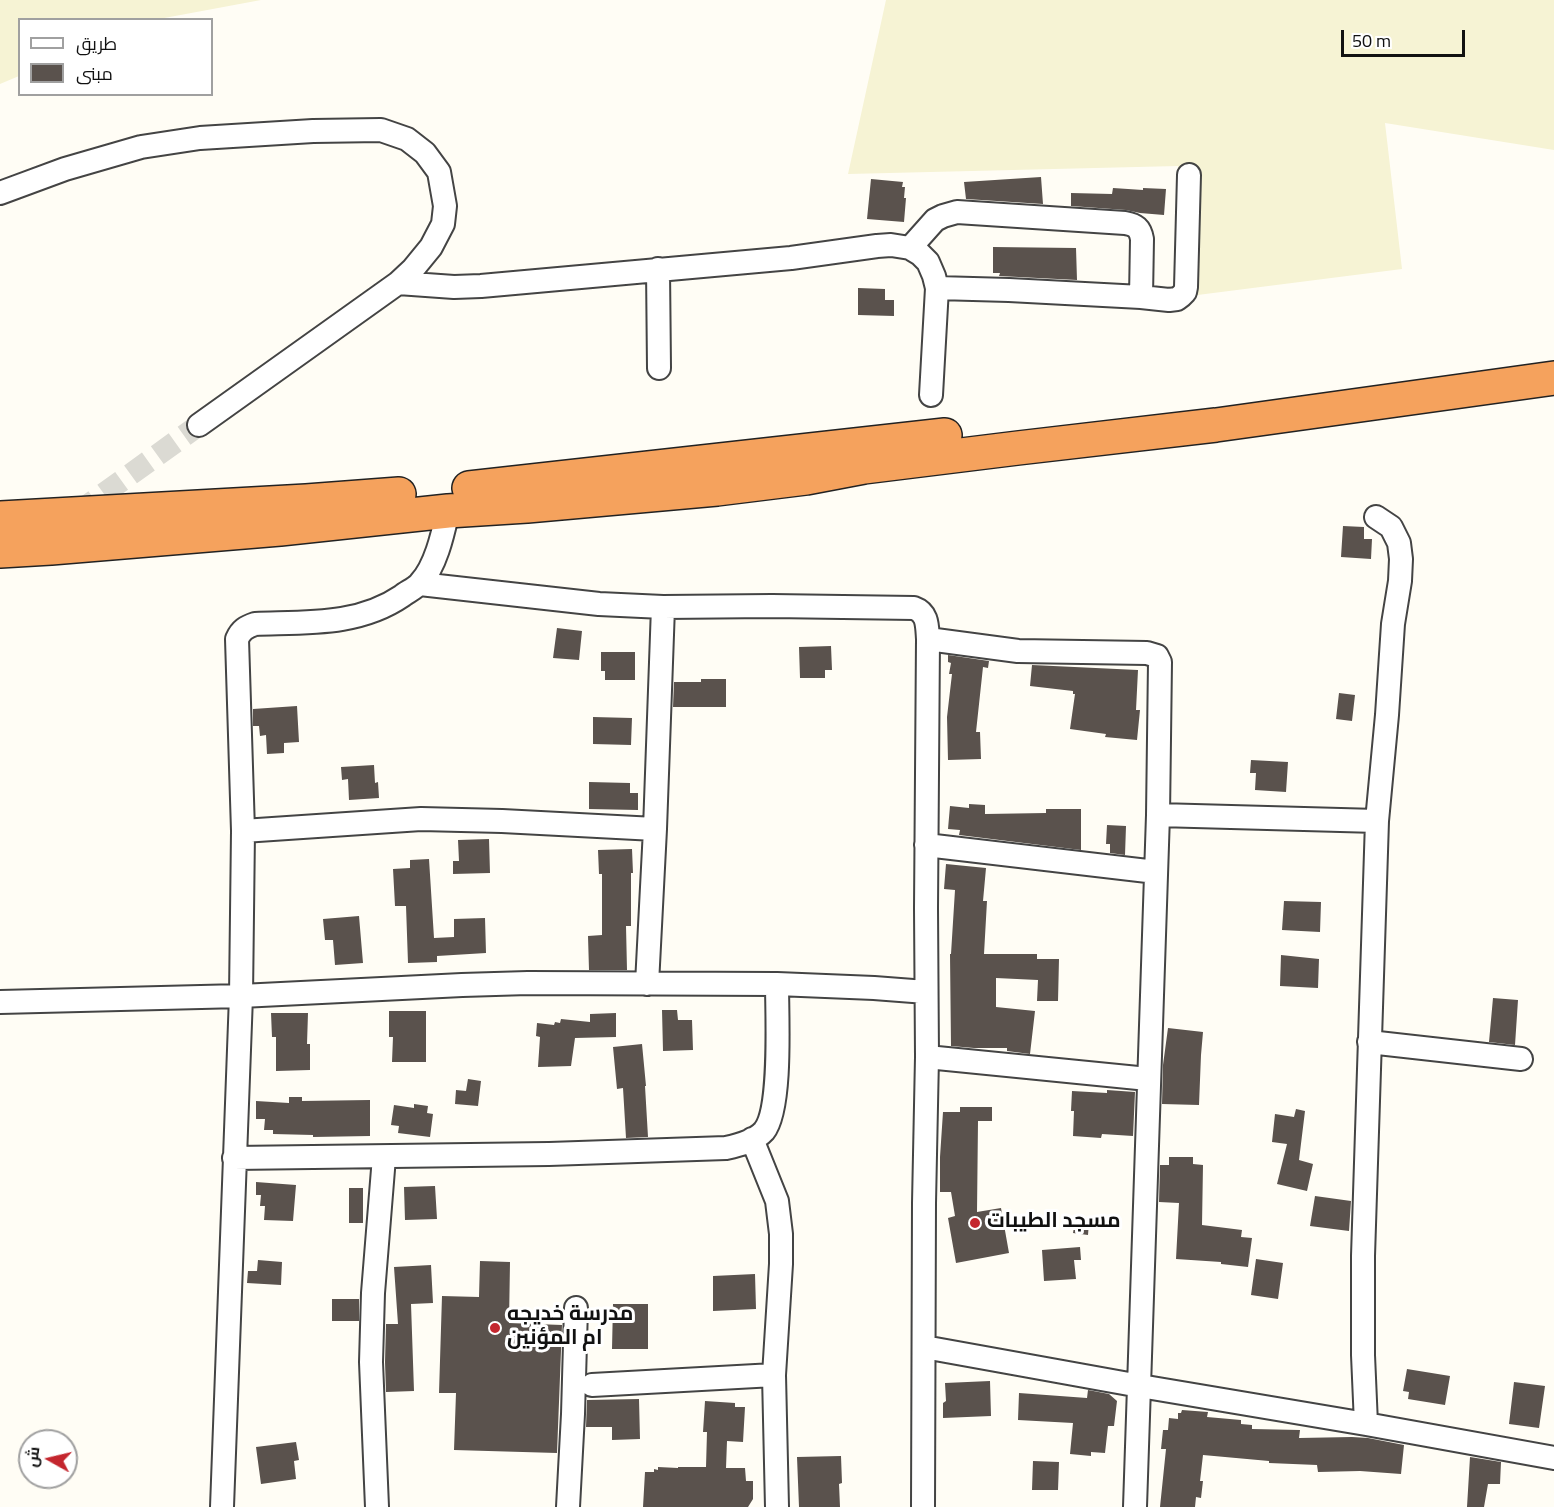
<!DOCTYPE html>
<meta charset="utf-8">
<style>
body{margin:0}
#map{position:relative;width:1554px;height:1507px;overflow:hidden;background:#fffdf5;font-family:Georgia,Cairo,serif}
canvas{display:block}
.legend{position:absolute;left:18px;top:18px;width:195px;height:78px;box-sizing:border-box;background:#fff;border:2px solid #a0a0a0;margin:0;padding:8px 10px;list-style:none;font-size:18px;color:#111}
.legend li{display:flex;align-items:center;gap:12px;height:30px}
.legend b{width:30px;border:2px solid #a0a0a0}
.north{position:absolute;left:18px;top:1429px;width:60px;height:60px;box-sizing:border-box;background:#fff;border:2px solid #a0a0a0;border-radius:50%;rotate:278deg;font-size:16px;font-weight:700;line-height:24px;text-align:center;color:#111}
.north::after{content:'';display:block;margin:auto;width:21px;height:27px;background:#c4262e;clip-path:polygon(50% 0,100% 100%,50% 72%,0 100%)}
.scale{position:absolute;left:1341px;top:30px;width:124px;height:27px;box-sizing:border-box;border:3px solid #111;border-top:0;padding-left:8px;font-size:18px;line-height:21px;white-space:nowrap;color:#111;-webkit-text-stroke:4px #fff;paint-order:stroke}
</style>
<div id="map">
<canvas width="1554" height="1507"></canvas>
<ul class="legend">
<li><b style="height:8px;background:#fff"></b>طريق</li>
<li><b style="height:16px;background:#5a524d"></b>مبنى</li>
</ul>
<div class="north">ش</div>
<div class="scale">50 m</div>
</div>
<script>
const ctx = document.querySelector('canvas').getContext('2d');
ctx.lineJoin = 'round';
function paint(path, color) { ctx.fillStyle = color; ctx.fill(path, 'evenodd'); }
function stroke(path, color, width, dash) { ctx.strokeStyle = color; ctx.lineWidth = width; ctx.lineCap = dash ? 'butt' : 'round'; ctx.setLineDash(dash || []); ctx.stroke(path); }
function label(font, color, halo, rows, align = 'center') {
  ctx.font = font + ' Georgia,Cairo,serif'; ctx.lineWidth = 6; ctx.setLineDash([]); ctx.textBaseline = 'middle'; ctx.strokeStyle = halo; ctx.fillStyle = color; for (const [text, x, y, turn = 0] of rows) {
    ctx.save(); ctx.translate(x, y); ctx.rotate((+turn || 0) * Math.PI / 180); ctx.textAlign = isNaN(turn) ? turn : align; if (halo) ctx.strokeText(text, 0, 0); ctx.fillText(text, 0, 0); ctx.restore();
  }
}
paint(new Path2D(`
 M0,0H261L159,19L20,20L19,76L0,84Z
 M886,0H1554V150L1385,123L1402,269L1174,298L1178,166L848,174Z`), '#f6f3d4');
paint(new Path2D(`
 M1041,177L1043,204L966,199L964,182Z
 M871,179L903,182L902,187H905L904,198H906L904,222L867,219Z
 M1113,188L1143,190V188L1166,189L1164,215L1140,213L1126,210L1071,206V193L1112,194Z
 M993,247L1076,248L1077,280L999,276L1000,273H993Z
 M858,288L885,289V300H894V316L858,315Z
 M1343,526L1364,527V539H1372L1371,559L1341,557Z
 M557,628L582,631L579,660L553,658Z
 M831,646L832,670H825V678H800L799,647Z
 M601,652H635V680H605V671H601Z
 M948,655L989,661L988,668L983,667L976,732H980L981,759L948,760L947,717L952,674H949L951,663L948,662Z
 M1032,665L1138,670L1136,710H1140L1137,740L1105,737L1106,734L1070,729L1075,694H1073V691L1030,686Z
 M701,679H726V707H673L674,682H701Z
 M1339,693L1355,695L1352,721L1336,719Z
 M297,706L299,742L284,743V753L267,754L266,735L260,736L259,726H253V709Z
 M593,717L632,718L631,745L593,744Z
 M1251,760L1288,762L1286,792L1255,790L1256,773H1250Z
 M374,765L375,783L378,782L379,798L349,800L348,779L342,780L341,767Z
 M589,782L630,783V793H638V810L589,809Z
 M969,804L985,805V814L1046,813V809H1081V850L959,835L960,830L948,829L950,806L969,808Z
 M1107,825L1126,826L1125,855L1110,853V844H1106Z
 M489,839L490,873L453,874V861H459L458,840Z
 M632,849L633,873H631V926H626L627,970H589L588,936L602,935V874H599L598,850Z
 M429,859L434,938L454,937V919L485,918L486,953L437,956V962L408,963L406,906H395L393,869L410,868V860Z
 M946,864L986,868L983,901H987L984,954H1037V959H1059L1058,1001H1037L1038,980L996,978V1007L1035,1011L1030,1054L1007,1051V1048H974L951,1046L950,954H951L955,890L944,889Z
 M1284,901L1321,902L1320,932L1282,930Z
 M359,916L363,963L335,965L333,940H325L323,919Z
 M1281,955L1319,959L1318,988L1280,986Z
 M1493,998L1518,1000L1515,1045L1489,1042Z
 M662,1010H677L678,1020H692L693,1050L663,1051Z
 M389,1011H426V1062H392L393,1037H389Z
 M271,1013H308L307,1044H310V1070L276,1071V1037H272Z
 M616,1013V1037L575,1038L571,1066L538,1067L540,1037L536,1036L537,1023L554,1025L555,1022L560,1023L561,1019L590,1022V1014Z
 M1168,1028L1203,1032L1201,1055L1199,1105L1162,1104L1163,1065Z
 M642,1044L646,1086H645L648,1137L626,1138L623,1088L617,1089L613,1047Z
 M468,1079L481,1081L478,1106L455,1104L456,1090L466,1091Z
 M1107,1090L1135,1092L1133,1136L1102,1134L1101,1138L1073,1136L1074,1111H1071L1072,1091L1107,1093Z
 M289,1097H302V1101L370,1100V1136L313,1137V1135L273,1134V1130H264L265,1119H256V1101L289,1103Z
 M414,1104L428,1106L427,1113L433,1114L430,1137L398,1133L399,1126L391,1125L394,1105L414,1108Z
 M960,1107H992V1121H978L977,1212L1001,1208L1009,1253L956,1263L948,1218L955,1216L951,1192H940V1157L943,1112H960Z
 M1296,1109L1305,1111L1299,1160L1313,1164L1307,1191L1277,1184L1287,1144L1272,1142L1275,1114L1294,1117Z
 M1169,1157H1193V1164L1203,1165L1202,1225L1242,1230L1241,1237L1252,1238L1248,1267L1221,1264V1262L1176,1259L1179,1203L1159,1202L1160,1165H1169Z
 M256,1182L296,1185L293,1221L264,1220L265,1206H260L261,1195H256Z
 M435,1186L437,1219L405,1220L404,1187Z
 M349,1188H363V1223H349Z
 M1315,1196L1351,1201L1349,1231L1310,1226Z
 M1075,1221L1089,1222L1088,1235L1073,1233Z
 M1080,1247L1081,1260H1074L1076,1279L1044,1281L1042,1250Z
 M1256,1259L1283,1263L1278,1299L1251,1295Z
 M258,1260L282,1262L281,1285L247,1283L248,1271H257Z
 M480,1261L510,1262L509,1323L562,1325L557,1453L454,1450L456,1393H439L442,1296L479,1297Z
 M431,1265L433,1303L411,1304L414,1391L386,1392L385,1362L386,1324H398L394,1267Z
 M755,1274L756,1309L713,1311V1276Z
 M332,1299H359V1321H332Z
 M613,1304H648V1349H612Z
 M1407,1369L1450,1376L1445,1405L1408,1399L1409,1392L1403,1391Z
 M990,1381L991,1416L943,1418V1403L946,1401L945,1383Z
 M1514,1382L1545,1386L1539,1428L1509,1424Z
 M1088,1390L1109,1394L1117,1401L1114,1426H1108L1105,1453L1091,1452V1456L1070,1454L1073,1423L1018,1420L1019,1393L1087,1398Z
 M639,1399L640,1439L612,1440V1427H586L587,1400Z
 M705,1401L735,1403V1407H745L743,1442L727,1441L726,1468H745L746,1481H753V1499L748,1507H643L645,1472H654V1469L658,1470V1467L678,1468V1467H706L707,1432H703Z
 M1182,1410L1208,1412L1207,1417L1241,1420V1424L1252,1425V1429L1300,1430L1299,1438L1352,1437L1368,1438L1404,1445L1401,1474L1360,1471L1318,1472L1317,1465L1269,1463V1461L1203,1455L1200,1481H1203L1201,1498L1196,1497L1195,1507H1160L1166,1449H1161L1163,1430H1168L1169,1418L1178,1419V1413H1181Z
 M296,1442L299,1460L294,1461L296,1479L261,1484L256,1447Z
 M841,1456L842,1483L839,1484L840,1507H799L797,1457Z
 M1470,1457L1501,1462L1500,1484H1488L1484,1507H1467Z
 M1033,1461L1059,1462L1058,1490H1032Z`), '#5a524d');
stroke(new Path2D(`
 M77,513L199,425`), '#dbdad3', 22, [22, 11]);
const minor = new Path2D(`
 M0,193L65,169L141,147L200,138L313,131L381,130L407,139L425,153L439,172L445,206L443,224L431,247L413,269L398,283L199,425
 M910,248L935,220L943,216L957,212L1125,223C1136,225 1140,228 1142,239L1141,297
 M658,269L659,368
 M398,283L454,287L481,286L791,258L877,246L891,245L910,248L920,254L928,262L934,276L937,288L931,395
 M937,288L1009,290L1141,297L1169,300L1177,299L1181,296L1185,292L1186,287L1189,175
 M420,584L599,604L663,607L772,606L914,608C928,613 927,626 928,639L926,908L927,1057L924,1203L923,1507
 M928,639L1018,651L1147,653L1157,656L1160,662L1158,815L1135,1507
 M1158,815L1377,821
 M243,831L421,819L502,821L655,829
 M926,845L1156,872
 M647,984L655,829L663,607
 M0,1002L241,996L462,985L528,983L777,984L874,988L926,992
 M1369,1042L1521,1059
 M927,1057L1148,1079
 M752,1139L777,1201L781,1234V1264L774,1375L777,1507
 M234,1158L549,1154L726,1148C740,1145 755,1141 764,1131C782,1109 777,1015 777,984
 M924,1347L1140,1386L1366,1424L1554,1458
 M592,1385L774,1375
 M1366,1424L1363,1355V1256L1377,821L1387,715L1393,624L1400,581L1401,559L1399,543L1391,527L1376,517
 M222,1507L241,996L243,831L237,639C241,630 246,627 255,624C306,622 358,626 402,596C407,592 416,588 420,583C436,566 443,533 448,511
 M377,1507L371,1362L373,1293L384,1157
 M568,1507L573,1414L576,1308`);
const highway = new Path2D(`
 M469,488L945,435
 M0,518L306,501L399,494
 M0,551L51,548L280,529L448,511L527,506L717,489L806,478L864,467L1018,448L1216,425L1554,378`);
stroke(minor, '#444', 26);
stroke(highway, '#222', 36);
stroke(minor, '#fff', 22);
stroke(highway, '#f5a25d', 33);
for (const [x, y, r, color] of [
 [975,1223,6,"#c4262e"],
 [495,1328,6,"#c4262e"]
]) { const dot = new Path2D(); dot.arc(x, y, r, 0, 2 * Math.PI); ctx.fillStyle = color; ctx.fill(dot); stroke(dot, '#fff', 2); }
label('bold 21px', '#111', '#fff', [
 ["مسجد الطيبات",987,1223],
 ["مدرسة خديجه",507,1316],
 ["ام المؤنين",507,1340]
], 'left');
</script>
